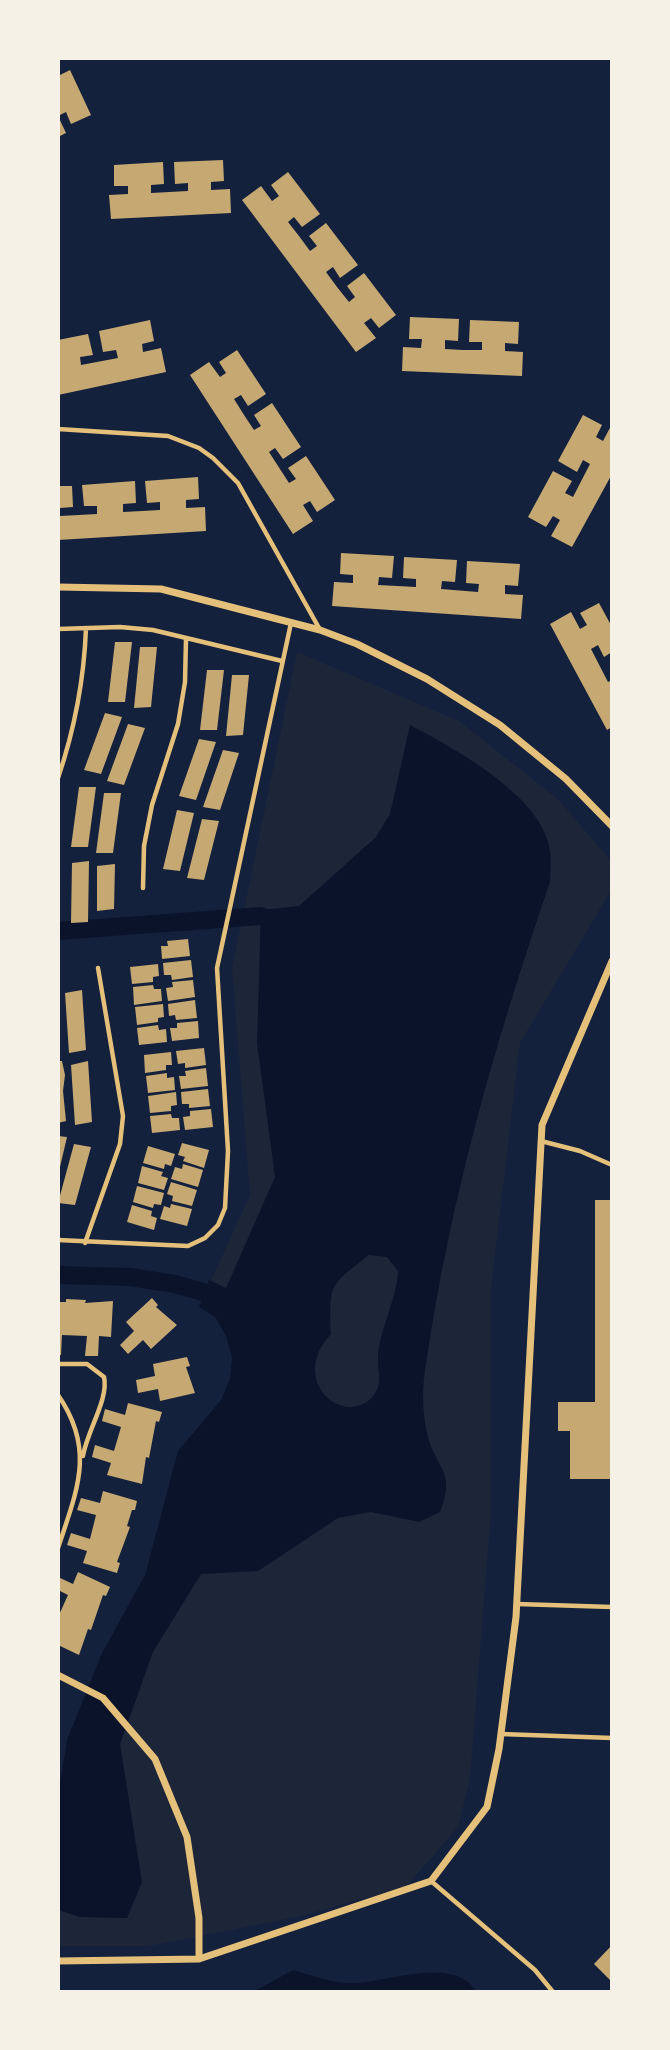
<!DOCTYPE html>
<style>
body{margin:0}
#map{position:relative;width:670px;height:2050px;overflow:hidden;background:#14213d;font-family:"Open Sans",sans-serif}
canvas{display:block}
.frame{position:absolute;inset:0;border:60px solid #f6f1e7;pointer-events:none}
</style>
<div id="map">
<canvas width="670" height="2050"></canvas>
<div class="frame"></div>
</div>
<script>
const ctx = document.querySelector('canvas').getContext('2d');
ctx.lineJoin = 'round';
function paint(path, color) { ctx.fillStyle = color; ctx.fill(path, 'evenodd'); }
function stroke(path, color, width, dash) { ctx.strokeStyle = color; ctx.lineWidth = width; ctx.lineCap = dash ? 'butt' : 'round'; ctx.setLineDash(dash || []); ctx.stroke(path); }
paint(new Path2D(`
 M297,652L459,721L559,800L612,862V889L520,1043L491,1289V1512L470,1779L458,1827L406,1887L297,1917L149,1946H58V1796L67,1740L102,1653L145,1575L178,1451L221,1400L230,1379L232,1357L226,1336L215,1317L199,1307L250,1195L232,968Z`), '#1d2539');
paint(new Path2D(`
 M410,725C452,747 532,791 547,839C552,853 551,867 550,882C495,1043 451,1195 426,1364C422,1388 422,1409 427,1433C435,1469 457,1470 440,1512L419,1522L371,1512L338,1518L258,1571L201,1574L153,1652L120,1744L142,1882L127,1918L80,1917L58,1910V1796L67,1740L102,1653L145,1575L178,1451L221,1400L230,1379L232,1357L226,1336L215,1317L199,1307L209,1280L226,1288L275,1177L257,1043L261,910L299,906L376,837L390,814ZM369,1255L387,1257L398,1271C397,1300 377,1335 378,1360C378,1373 383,1384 373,1396C345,1429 287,1381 331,1334C329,1282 330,1286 369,1255Z
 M293,1970C311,1975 332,1983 351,1983C388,1983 454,1954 477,1992H253Z`), '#0b132b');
stroke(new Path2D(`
 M58,931L261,916
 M58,1275L130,1277L175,1284L203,1292`), '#0b132b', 18);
paint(new Path2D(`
 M70,70L91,115L71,124L66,112L58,116L66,133L58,137V76Z
 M223,160L224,181L211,182V190L230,189L231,213L111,219L109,195L128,194V186H114V165L163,162L164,184L151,185V193L188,191V183L175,184L174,162Z
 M288,172L320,214L302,227L294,217L288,222L299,236L310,251L317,246L309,236L326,223L358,265L340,278L333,267L326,272L337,287L349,302L355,297L347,286L364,273L396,315L379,328L371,318L364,323L376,338L356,352L242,200L261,186L272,201L279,196L271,185Z
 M410,317L459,319L458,341L445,340V349L463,350H482V342H469L470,320L519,322L518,344L505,343V351L523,352L522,376L402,371L403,347L421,348L422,339H409Z
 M150,320L154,341L142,344L143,352L161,348L166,372L58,395V340L88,334L93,355L80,357L81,365L118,358L116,350L103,352L99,331Z
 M237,350L266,394L248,406L241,395L234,399L244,415L254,430L261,426L254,415L272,403L301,447L283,459L275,448L269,452L289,483L296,479L288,468L306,456L335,500L317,512L310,501L303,505L313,521L293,534L190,375L209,362L220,377L226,373L219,362Z
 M583,415L602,425L596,437L603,441L612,424V474L572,547L551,536L560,520L553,516L546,527L528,517L553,471L572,481L565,493L573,497L590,464L583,460L577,472L558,461Z
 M198,477L199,499L186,500V508L205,507L206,531L58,540V486H72L73,507L60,508V516L79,515L97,514V506H84L82,485L135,481L136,503L123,504V512L142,511L160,510V502L147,503L145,481Z
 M341,553L394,556L392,578L379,577L378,585L416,587V579L403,578L404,557L457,560L455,582L442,581L441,589L478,592L479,584L466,583L467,561L520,564L518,586L505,585V594L523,595L521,619L332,606L334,582L353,583V575L340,574Z
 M599,603L612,627V652L604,657L598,645L591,649L608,682L612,680V727L607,730L550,624L571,612L580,629L587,625L580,613Z
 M115,642H132L125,702H108Z
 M140,647H157L151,707L134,708Z
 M207,670H224L217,730H200Z
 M232,675H249L243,735L226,736Z
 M105,713L122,717L101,774L84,770Z
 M128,724L145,728L124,785L107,781Z
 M199,739L216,742L196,800L179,796Z
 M223,750L239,753L220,810L203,807Z
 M79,787H96L88,847H71Z
 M104,793H121L113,853H96Z
 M177,810L194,813L180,871L163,869Z
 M202,819L219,821L204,880L187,878Z
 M89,861L88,922L71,923L72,863Z
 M115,864L114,909L97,911V866Z
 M188,939L190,956L162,959L161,946H168L167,941Z
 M191,960L193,977L172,980L171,975H164L163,963Z
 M158,964L159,976L153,977V982L132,984L130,967Z
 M193,980L195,997L168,1001L166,988L173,987L172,982Z
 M153,985L154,989H161L162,1001L134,1005L133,987Z
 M82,990L86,1050L69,1053L65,993Z
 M195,1000L197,1018L176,1020L175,1015L169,1016L168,1004Z
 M163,1004L164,1017L158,1018V1022L137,1025L135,1007Z
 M198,1021L199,1038L172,1041L170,1028H177V1023Z
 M158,1025L159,1030L166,1029L167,1042L139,1045L137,1028Z
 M204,1048L206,1065L185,1068V1063L178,1064L176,1051Z
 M171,1052L172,1065H166V1070L145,1073L144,1055Z
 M58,1061H62L65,1075L63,1091L66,1121L58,1123Z
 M88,1061L92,1122L75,1125L71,1065Z
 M206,1068L208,1086L181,1089L179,1076H186L185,1071Z
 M167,1073V1078L174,1077L175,1090L148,1093L146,1076Z
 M208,1089L210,1106L189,1108V1104H182L181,1092Z
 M176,1092L177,1105L171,1106V1111L150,1113L148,1096Z
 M211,1109L213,1127L185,1130L183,1117L190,1116V1111Z
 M171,1114L172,1118H179L180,1130L152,1133L150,1116Z
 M58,1136L67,1137L60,1167L58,1166Z
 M182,1143L209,1150L204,1168L183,1161L185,1157L178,1155Z
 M74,1144L91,1147L75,1205L58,1203Z
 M148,1146L175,1154L171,1166L165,1164L164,1169L143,1163Z
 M183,1164L203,1170L198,1187L171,1179L175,1167L182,1169Z
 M142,1166L163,1172L161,1176L168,1178L164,1190L138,1183Z
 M171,1182L197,1190L192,1206L172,1201L173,1196L167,1194Z
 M137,1186L164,1193L161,1205L154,1204L153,1208L133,1202Z
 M595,1200H612V1479H570V1431H558V1402H595Z
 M171,1204L192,1209L187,1226L160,1219L164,1206L170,1208Z
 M132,1205L152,1211L151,1216L157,1218L154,1230L127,1222Z
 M152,1298L158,1305L156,1307L177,1325L151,1349L143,1340L128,1354L120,1345L134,1331L126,1322Z
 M66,1299L86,1300L85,1303L113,1301L111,1337L99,1336L98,1356H85L87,1336L62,1335L61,1355H58V1302H66Z
 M187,1357L190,1366L186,1367L195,1393L160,1401L158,1389L138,1393L136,1380L155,1376L153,1364Z
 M128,1403L162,1412L159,1422L156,1421L149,1458L146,1457L142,1484L107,1475L111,1463L92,1457L95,1445L114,1451L121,1427L102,1421L105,1409L125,1415Z
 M103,1491L137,1501L135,1510H132L127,1526L130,1527L117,1562L120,1563L117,1573L83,1563L87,1551L67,1545L71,1533L90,1539L96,1515L77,1510L81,1498L100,1503Z
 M78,1572L110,1587L106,1596L103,1595L91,1630L88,1629L79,1655L58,1645V1617L68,1595L58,1590V1577L73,1584Z
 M612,1945V1982L594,1964Z`), '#c6a872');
stroke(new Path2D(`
 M58,429L168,436L199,448L213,458L238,483L319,628
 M58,629L120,627L153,630L282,661
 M58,778C75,728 84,681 86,628
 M143,888L144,846L152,805L178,724L185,682L186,639
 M541,1141L580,1151L612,1165
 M58,1240L188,1246L205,1238L218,1225L225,1208L228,1151L217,968L291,623
 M85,1243L120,1144L123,1116L98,968
 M58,1364H87L104,1377C109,1399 87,1431 83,1456
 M58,1395C96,1450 77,1490 58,1548
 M517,1604L612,1607
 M501,1734L612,1738
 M431,1881L535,1970L553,1992`), '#e5c07b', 4.5);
stroke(new Path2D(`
 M58,587L161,589L320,630L357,644L427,679L500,725L566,779L612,826
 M58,1675L103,1698L155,1759L187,1837L199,1918V1959
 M58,1961L199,1959L431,1881L487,1807L499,1749L516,1617L542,1125L612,961`), '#e5c07b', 7);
</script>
